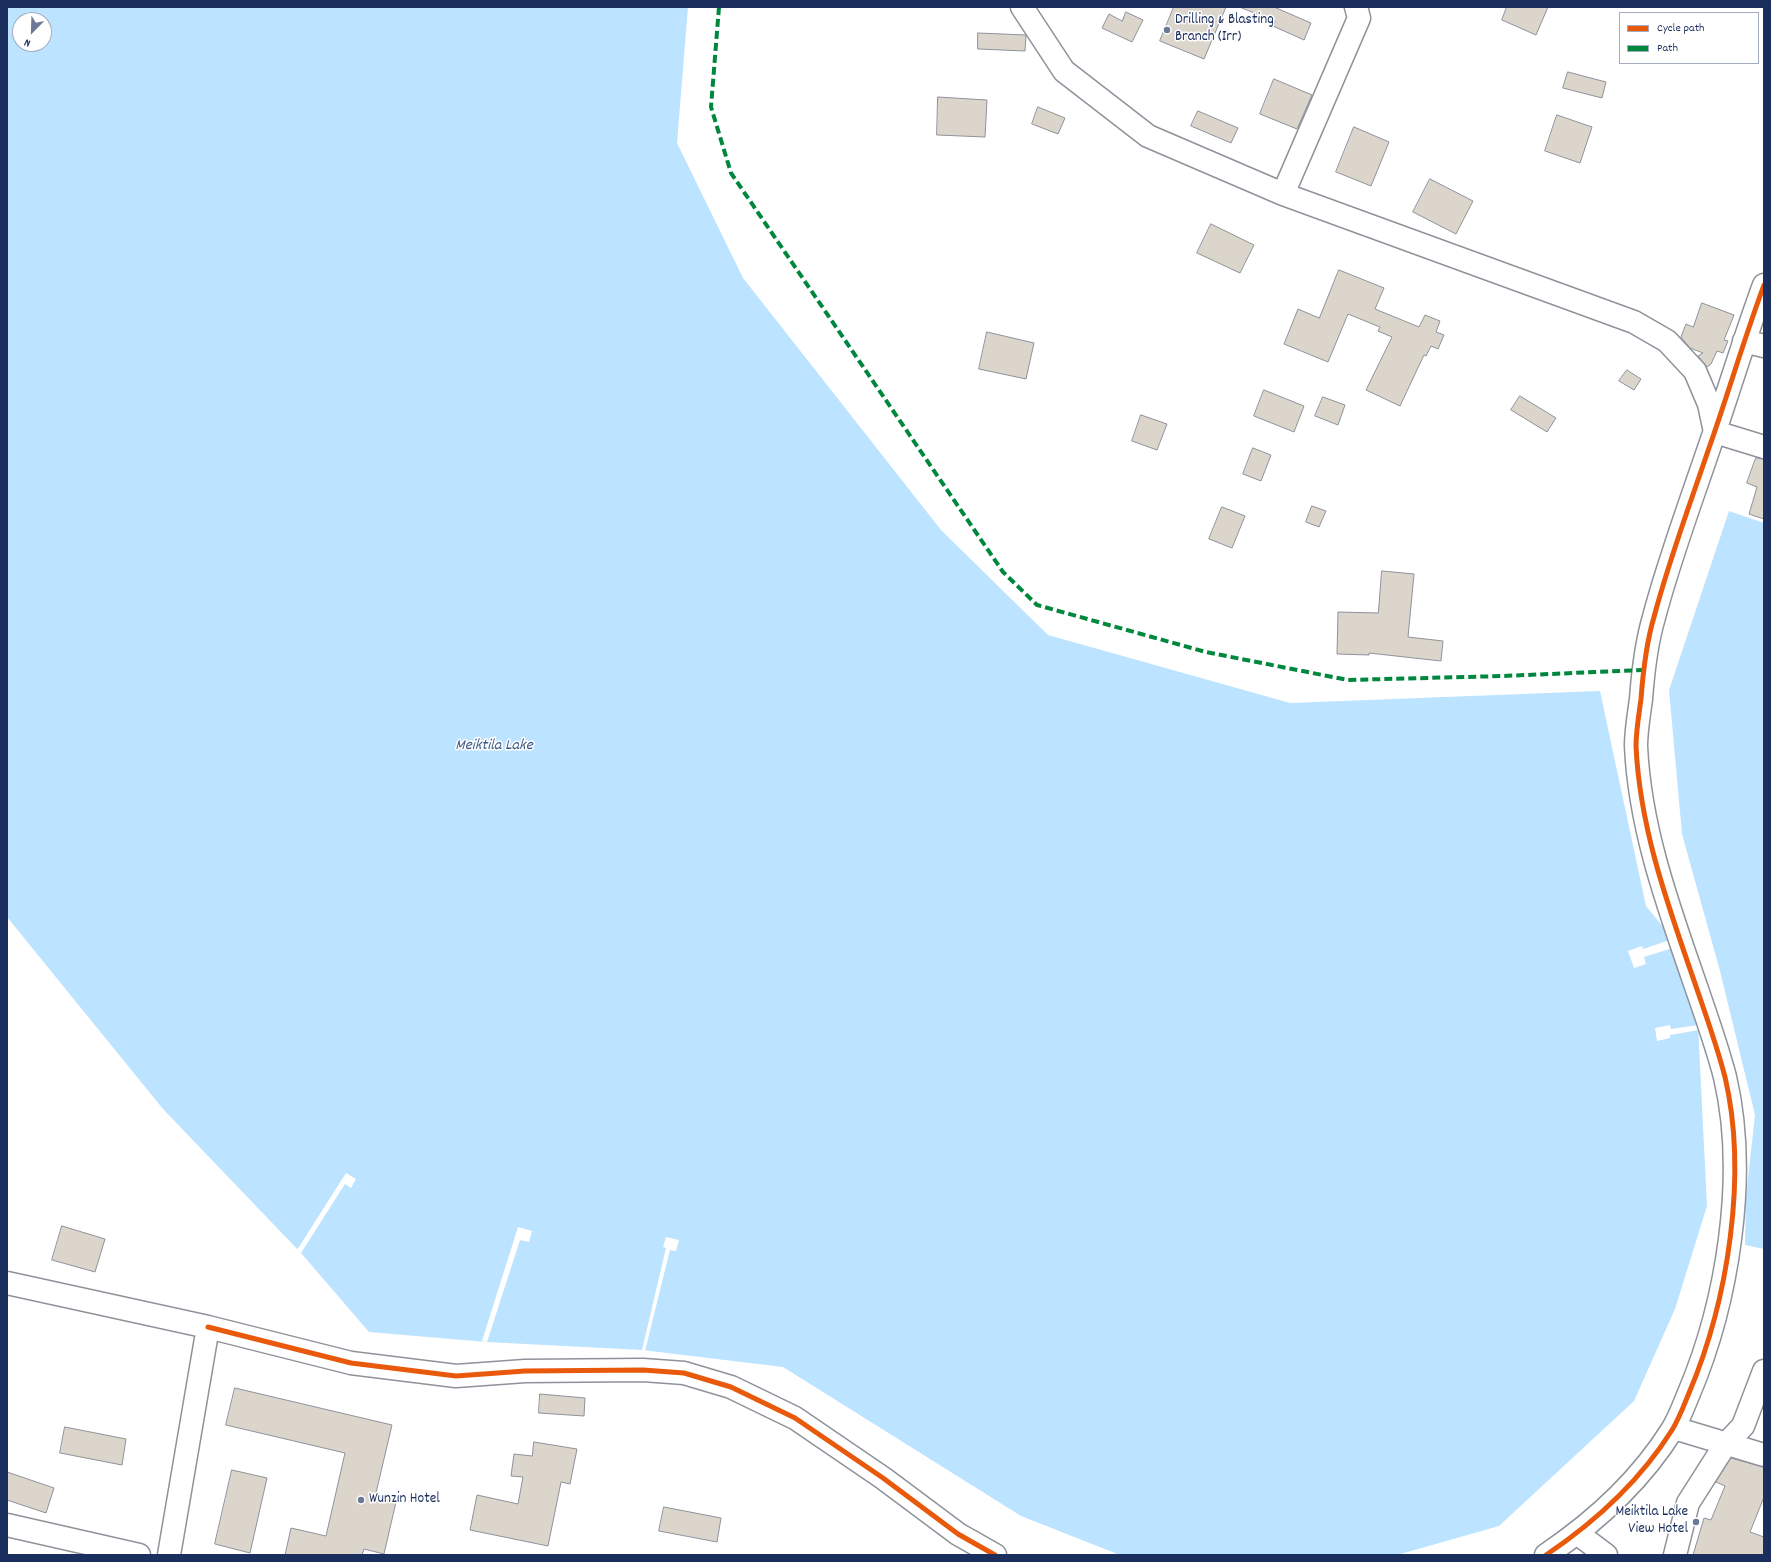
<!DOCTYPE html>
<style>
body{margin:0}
#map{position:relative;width:1771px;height:1562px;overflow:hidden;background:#fff;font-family:Dekko,sans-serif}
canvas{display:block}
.frame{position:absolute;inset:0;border:8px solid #1b2f5e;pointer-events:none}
.legend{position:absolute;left:1619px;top:12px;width:140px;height:52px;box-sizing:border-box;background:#fff;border:1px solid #a4acbf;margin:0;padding:5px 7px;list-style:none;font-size:12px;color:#1b2f5e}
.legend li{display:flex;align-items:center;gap:8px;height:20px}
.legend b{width:20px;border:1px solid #a4acbf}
.north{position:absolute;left:12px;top:12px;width:40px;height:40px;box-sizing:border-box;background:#fff;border:1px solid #a4acbf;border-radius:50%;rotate:203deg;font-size:11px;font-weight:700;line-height:16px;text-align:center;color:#1b2f5e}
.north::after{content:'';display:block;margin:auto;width:14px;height:18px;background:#6b7896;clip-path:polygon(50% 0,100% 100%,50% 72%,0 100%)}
</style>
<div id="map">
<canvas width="1771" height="1562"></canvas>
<div class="frame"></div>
<ul class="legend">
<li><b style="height:5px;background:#e8590c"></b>Cycle path</li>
<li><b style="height:5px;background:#00873e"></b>Path</li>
</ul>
<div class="north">N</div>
</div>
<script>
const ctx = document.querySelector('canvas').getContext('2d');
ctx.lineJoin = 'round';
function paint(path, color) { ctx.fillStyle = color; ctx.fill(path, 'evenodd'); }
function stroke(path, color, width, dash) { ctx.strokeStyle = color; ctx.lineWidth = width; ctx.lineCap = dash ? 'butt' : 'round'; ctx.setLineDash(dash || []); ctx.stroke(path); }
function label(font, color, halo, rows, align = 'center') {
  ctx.font = font + ' Dekko,sans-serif'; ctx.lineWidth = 3; ctx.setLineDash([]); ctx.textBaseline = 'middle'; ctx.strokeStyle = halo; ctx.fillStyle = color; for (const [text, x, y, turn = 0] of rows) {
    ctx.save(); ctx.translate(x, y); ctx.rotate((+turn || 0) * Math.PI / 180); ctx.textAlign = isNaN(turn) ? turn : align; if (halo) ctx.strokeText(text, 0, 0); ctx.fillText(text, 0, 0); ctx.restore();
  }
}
paint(new Path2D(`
 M7,7H688L677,143L743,278L941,530L1048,635L1290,703L1600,691L1646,906L1673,939L1698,1025L1707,1206L1675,1309L1634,1401L1499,1526L1397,1555H1120L1021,1516L783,1367L642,1350L487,1342L369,1332L301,1253L163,1109L7,917ZM20,20H44V44H20Z
 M1729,511L1764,523V1249L1745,1245L1746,1196L1755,1115L1720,971L1682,834L1669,690Z`), '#bce3ff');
paint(new Path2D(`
 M1673,939L1676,947L1644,957L1646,964L1634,968L1628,951L1642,946L1643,949Z
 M1670,1025L1671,1029L1698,1025L1699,1030L1670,1035V1038L1657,1041L1655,1028Z
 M346,1173L356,1179L351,1188L345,1184L301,1253L297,1250Z
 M518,1227L532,1231L529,1242L520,1240L487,1342L482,1341Z
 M666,1237L679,1240L676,1251L670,1250L645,1351L642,1350L666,1248L663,1247Z`), '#fff');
const building = new Path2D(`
 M1174,7H1226L1204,59L1160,41Z
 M1240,7H1274L1311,23L1304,40L1273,26L1275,22Z
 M1507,7H1548L1536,35L1502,20Z
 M1126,12L1143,20L1132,42L1102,28L1109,14L1122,21Z
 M978,33L1026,35L1025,51L978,49Z
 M1568,72L1606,82L1602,98L1563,88Z
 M1274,79L1312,95L1297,129L1260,114Z
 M938,97L987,100L985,137L937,135Z
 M1038,107L1065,118L1058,134L1032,124Z
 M1198,111L1238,128L1231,143L1191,126Z
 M1557,115L1592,127L1580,163L1545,151Z
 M1354,127L1389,142L1371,186L1336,172Z
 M1430,179L1473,201L1456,234L1413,212Z
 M1211,224L1254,245L1240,273L1197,253Z
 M1339,270L1384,288L1375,309L1419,327L1425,315L1440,321L1436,332L1444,335L1438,349L1431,346L1426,356L1424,355L1400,406L1366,390L1392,337L1378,331L1380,327L1348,314L1328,362L1284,344L1298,309L1319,318Z
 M1702,303L1734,315L1724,340L1728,341L1723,353L1717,351L1711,364L1707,367L1698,356L1703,353L1690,348L1681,337L1686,324L1693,327Z
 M987,332L1034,343L1026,379L979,369Z
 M1627,370L1641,379L1634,390L1619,381Z
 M1264,390L1304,406L1294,432L1254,416Z
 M1520,396L1556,418L1547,432L1511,410Z
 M1323,397L1345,405L1338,425L1315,416Z
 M1141,415L1167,424L1157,450L1132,441Z
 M1253,448L1271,455L1261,481L1243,474Z
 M1756,458L1764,459V519L1749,514L1757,487L1747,483Z
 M1312,506L1326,511L1319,527L1306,522Z
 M1222,507L1245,516L1232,548L1209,539Z
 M1382,571L1414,574L1408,637L1443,641L1441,661L1369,653V655L1337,654L1338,612L1378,613Z
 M62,1226L105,1239L95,1272L52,1260Z
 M235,1388L392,1425L375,1497L396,1502L384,1554L364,1549L362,1555H285L291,1528L326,1536L345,1453L226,1425Z
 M540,1394L585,1398L584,1416L539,1413Z
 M65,1427L126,1439L122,1465L60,1453Z
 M534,1442L577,1449L570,1484L561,1482L548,1546L470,1530L477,1495L518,1504L523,1477L511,1476L514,1454L532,1456Z
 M1731,1458L1764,1467V1497L1750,1532L1764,1537V1555H1693L1704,1518L1711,1520L1725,1486L1716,1482Z
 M232,1470L267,1478L250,1553L215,1544Z
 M7,1472L54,1488L46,1513L7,1500Z
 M664,1507L721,1518L717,1542L659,1531Z`);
paint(building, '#dcd5cc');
stroke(building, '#8e929a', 1);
const minor = new Path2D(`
 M1022,7L1064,71L1148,136L1283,194L1634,322L1667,341L1695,371L1709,404L1715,432L1764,447
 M1283,194L1359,18L1356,7
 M1744,341L1764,346
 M7,1283L208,1327L169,1555
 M208,1327L351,1363L456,1376L525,1371L643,1370L684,1373L731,1387L795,1418L883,1478L958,1534L995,1555
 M1674,1428L1764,1455
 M7,1525L139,1555
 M1578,1534L1606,1555
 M1546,1555C1595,1522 1640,1481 1672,1430C1679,1419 1684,1405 1689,1393C1728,1301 1748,1175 1725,1077C1718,1050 1709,1024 1700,998C1672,916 1640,834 1636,746C1636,731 1639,714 1641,699C1643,672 1646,644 1654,617C1669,560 1690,504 1709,448C1728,394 1744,339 1764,285
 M1675,1555L1688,1503L1725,1445L1743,1426L1764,1371`);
stroke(minor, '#8e929a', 25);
stroke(minor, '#fff', 22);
stroke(new Path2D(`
 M719,7L711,107L731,173L1003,572L1037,605L1206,652L1348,680L1503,676L1643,670`), '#00873e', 4, [8, 4]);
stroke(new Path2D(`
 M208,1327L351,1363L456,1376L525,1371L643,1370L684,1373L731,1387L795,1418L883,1478L958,1534L995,1555
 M1546,1555C1595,1522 1640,1481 1672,1430C1679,1419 1684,1405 1689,1393C1728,1301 1748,1175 1725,1077C1718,1050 1709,1024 1700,998C1672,916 1640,834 1636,746C1636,731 1639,714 1641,699C1643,672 1646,644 1654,617C1669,560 1690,504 1709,448C1728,394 1744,339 1764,285`), '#e8590c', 5);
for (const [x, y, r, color] of [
 [1167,30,4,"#6b7896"],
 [361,1500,4,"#6b7896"],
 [1696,1522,4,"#6b7896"]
]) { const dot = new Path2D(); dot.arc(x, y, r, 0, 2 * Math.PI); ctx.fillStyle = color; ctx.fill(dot); stroke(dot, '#fff', 1.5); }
label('15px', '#1b2f5e', '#fff', [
 ["Drilling & Blasting",1175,21],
 ["Branch (Irr)",1175,38],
 ["Wunzin Hotel",369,1500],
 ["Meiktila Lake",1688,1513,"right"],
 ["View Hotel",1688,1530,"right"]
], 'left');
label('italic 16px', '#3c5986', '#fff', [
 ["Meiktila Lake",494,747]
]);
</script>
